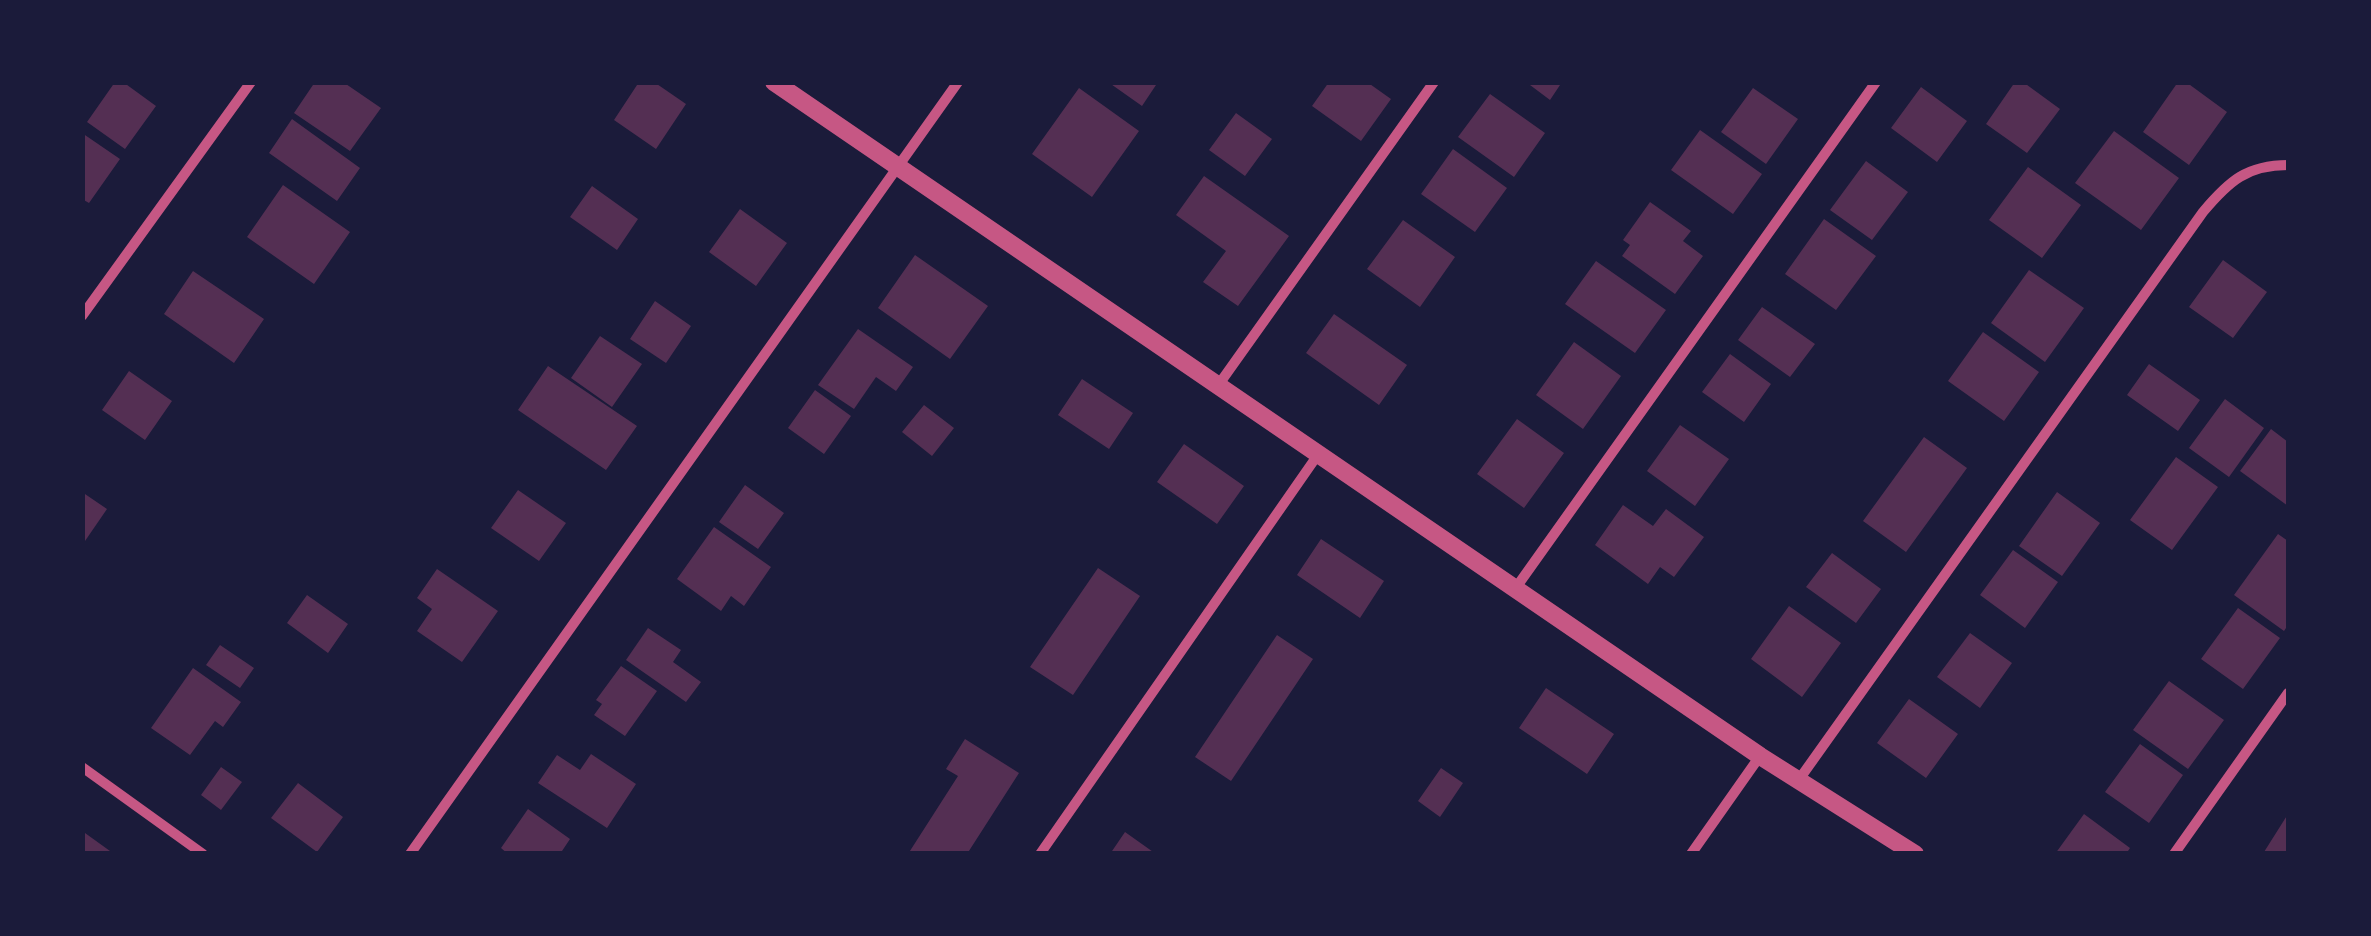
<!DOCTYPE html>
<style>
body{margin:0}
#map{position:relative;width:2371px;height:936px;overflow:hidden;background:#1b1b3a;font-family:Barlow,sans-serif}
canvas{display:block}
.frame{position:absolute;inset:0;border:85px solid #1b1b3a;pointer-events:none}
</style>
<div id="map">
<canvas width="2371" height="936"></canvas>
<div class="frame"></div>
</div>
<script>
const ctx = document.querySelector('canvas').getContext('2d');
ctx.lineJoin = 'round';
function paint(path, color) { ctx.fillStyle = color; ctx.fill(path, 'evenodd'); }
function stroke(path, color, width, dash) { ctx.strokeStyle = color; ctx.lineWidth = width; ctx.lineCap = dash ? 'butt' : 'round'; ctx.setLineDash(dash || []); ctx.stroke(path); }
paint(new Path2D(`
 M115,82H123L156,106L125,149L87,122Z
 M315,82H343L381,108L350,151L294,113Z
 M639,82H654L686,104L656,149L614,120Z
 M1108,82H1158L1142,106Z
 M1329,82H1367L1391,99L1361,141L1312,106Z
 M1526,82H1562L1550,100Z
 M2015,82H2023L2060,109L2027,153L1986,124Z
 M2178,82H2186L2227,112L2189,165L2143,132Z
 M1921,87L1967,121L1937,162L1891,128Z
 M1079,88L1139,131L1092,197L1032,154Z
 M1753,88L1798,119L1766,164L1721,132Z
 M1490,94L1545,133L1514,177L1458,137Z
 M1236,113L1272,139L1245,176L1209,150Z
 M292,119L360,168L337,201L269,153Z
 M1700,130L1762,174L1733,214L1671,170Z
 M2114,131L2179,178L2141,230L2075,183Z
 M82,133L120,159L89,203L82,199Z
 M1453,149L1507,188L1475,232L1421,194Z
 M1866,161L1908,192L1872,240L1830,210Z
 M2028,167L2081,205L2042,258L1989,220Z
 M1204,176L1289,236L1238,306L1203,282L1226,251L1176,215Z
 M283,185L350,232L314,284L247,237Z
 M592,186L638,219L617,250L570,217Z
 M1650,202L1691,231L1683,241L1703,256L1675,294L1622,256L1630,245L1623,240Z
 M740,209L787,243L756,286L709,252Z
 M1824,219L1876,256L1836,310L1785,274Z
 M1403,220L1455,257L1420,307L1367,269Z
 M915,255L988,306L950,359L878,308Z
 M2223,260L2267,292L2233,338L2189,307Z
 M1596,261L1666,310L1635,353L1565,304Z
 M2029,270L2084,308L2045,362L1991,323Z
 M193,271L264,319L234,363L164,314Z
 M655,301L691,326L666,363L630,339Z
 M1762,307L1815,344L1790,377L1738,340Z
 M1334,314L1407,365L1379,405L1306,353Z
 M858,329L913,367L896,391L876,377L854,409L818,385Z
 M1983,332L2039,372L2004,421L1948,381Z
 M600,336L642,364L612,407L571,378Z
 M1574,342L1621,376L1583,429L1536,395Z
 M1730,354L1771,384L1744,422L1702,392Z
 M2149,364L2200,400L2178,431L2127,395Z
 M548,366L637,426L606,470L518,410Z
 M129,371L172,401L145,440L102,410Z
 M1082,379L1133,413L1109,449L1058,415Z
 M815,390L851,416L824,454L788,428Z
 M2225,399L2264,428L2229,477L2189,448Z
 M924,405L954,428L932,456L902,432Z
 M1517,419L1564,453L1524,508L1477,474Z
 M1680,425L1729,459L1695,506L1647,471Z
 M2271,429L2288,442V506L2240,471Z
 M1924,437L1967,468L1906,552L1863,521Z
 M1184,444L1244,486L1217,524L1157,482Z
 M2176,457L2218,487L2172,550L2130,520Z
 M745,485L784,513L758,549L719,522Z
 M518,490L566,523L539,561L491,528Z
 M82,492L107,509L85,541L82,540Z
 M2057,492L2100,523L2062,576L2019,546Z
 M1623,505L1653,526L1666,509L1704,537L1674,577L1660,567L1648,584L1595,545Z
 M714,527L771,567L744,606L731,596L721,611L677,579Z
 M2278,534L2288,541V625L2284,631L2234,595Z
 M1321,539L1384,581L1360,618L1297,575Z
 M2013,550L2058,582L2025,628L1980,595Z
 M1832,553L1881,589L1856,623L1806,587Z
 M1098,568L1140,596L1073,695L1030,667Z
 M437,569L498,611L462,662L417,631L432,609L417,598Z
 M307,595L348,624L328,653L287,623Z
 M1789,606L1841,643L1802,697L1751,659Z
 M2238,608L2280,638L2243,689L2201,659Z
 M648,628L681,650L673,662L701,682L686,702L626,660Z
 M1970,633L2012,663L1980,708L1937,677Z
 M1277,635L1313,659L1231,781L1195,757Z
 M220,645L254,668L240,688L206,665Z
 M621,666L657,691L625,736L594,715L602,704L596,700Z
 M193,668L241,702L223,727L215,721L190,755L151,728Z
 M2169,681L2224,720L2188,769L2133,730Z
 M1546,688L1614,734L1587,774L1519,728Z
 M1909,699L1958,734L1926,778L1877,743Z
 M965,739L1019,773L967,854H908L958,776L946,769Z
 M2140,744L2183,775L2149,823L2105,792Z
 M591,754L636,784L607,828L538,783L557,755L580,770Z
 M221,767L242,782L221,810L201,795Z
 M1441,768L1463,783L1440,817L1418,801Z
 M298,783L343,817L317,852L271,818Z
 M528,809L570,839L560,854H508L501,848Z
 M2084,814L2130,848L2126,854H2055Z
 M2288,814V854H2266L2264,852Z
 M1125,832L1156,854H1110Z
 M85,833L110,851L108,854H82Z`), '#542f53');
stroke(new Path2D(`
 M82,316L251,82
 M1217,387L1434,82
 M1515,589L1876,82
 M82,767L203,854
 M1798,781L2203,212C2229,181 2247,165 2288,165
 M410,854L958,82
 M1040,854L1317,456
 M1691,854L1760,756
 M2174,854L2288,693`), '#c65784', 10);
stroke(new Path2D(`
 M774,82L1760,756L1915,854`), '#c65784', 18);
</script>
